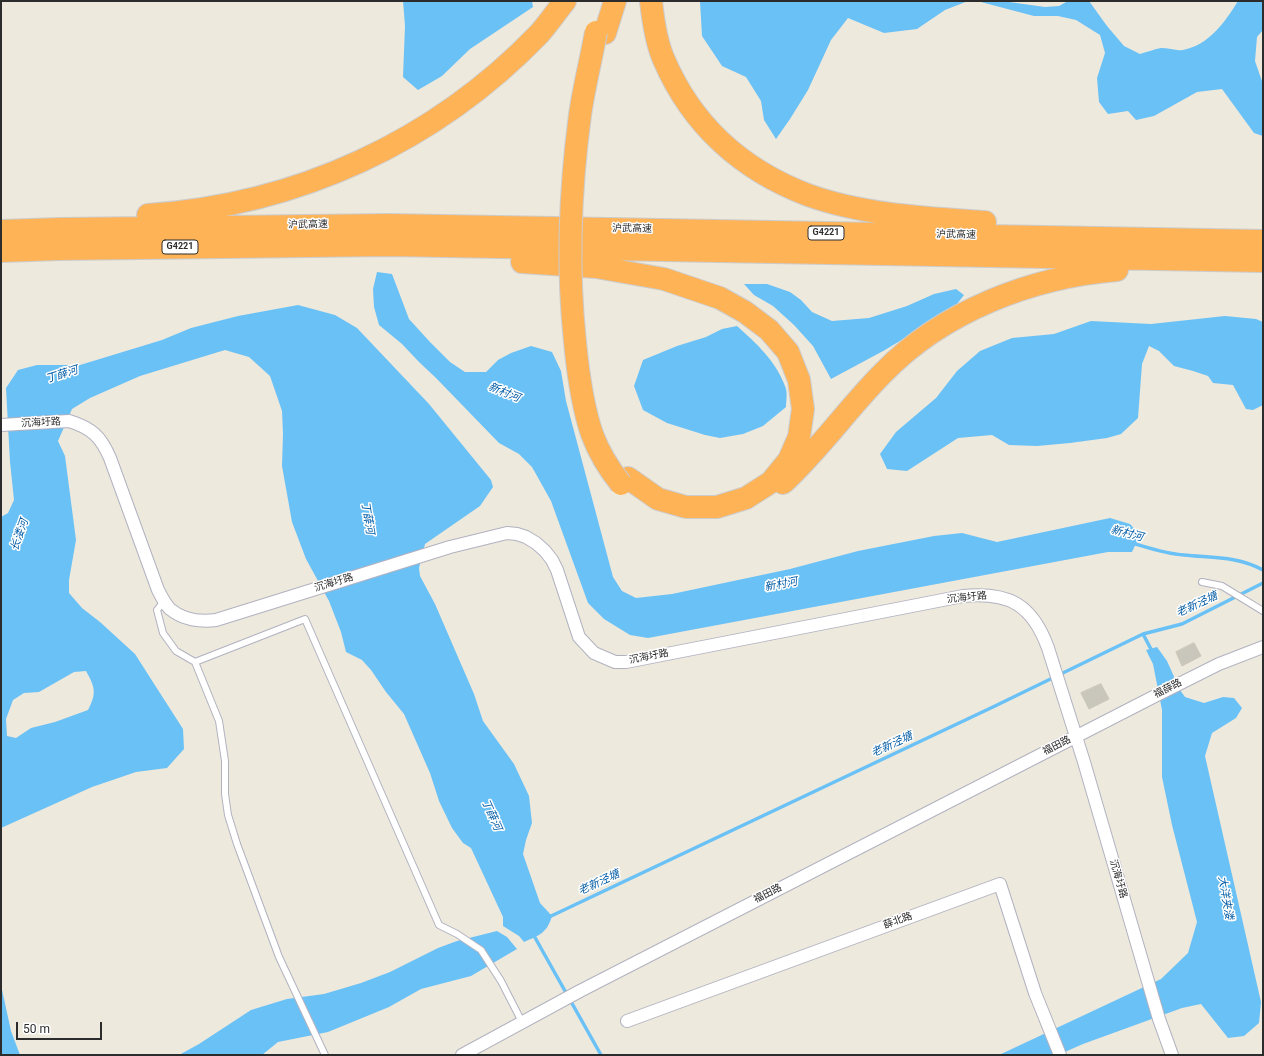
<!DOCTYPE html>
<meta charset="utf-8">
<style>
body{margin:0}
#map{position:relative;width:1264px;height:1056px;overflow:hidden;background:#eee9dd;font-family:Roboto,sans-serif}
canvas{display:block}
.frame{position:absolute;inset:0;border:2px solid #2c2c2c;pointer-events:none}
.scale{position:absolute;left:16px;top:1022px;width:86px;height:18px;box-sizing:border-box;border:2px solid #2c2c2c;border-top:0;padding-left:5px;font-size:12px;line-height:14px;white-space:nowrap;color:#2c2c2c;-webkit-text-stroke:3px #fff;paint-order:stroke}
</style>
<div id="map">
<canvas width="1264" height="1056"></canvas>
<div class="frame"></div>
<div class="scale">50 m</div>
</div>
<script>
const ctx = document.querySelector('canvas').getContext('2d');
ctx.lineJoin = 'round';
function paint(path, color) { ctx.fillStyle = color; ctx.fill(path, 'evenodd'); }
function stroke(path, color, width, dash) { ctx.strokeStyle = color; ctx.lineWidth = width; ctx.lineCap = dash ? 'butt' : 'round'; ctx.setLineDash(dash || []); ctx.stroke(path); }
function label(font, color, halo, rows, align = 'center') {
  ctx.font = font + ' Roboto,"Noto Sans SC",sans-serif'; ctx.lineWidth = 3; ctx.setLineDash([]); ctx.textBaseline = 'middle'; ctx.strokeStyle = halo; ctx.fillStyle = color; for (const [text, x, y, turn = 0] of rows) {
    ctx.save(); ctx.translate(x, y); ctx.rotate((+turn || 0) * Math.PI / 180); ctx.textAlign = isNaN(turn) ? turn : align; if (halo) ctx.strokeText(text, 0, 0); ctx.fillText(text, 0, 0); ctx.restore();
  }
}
paint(new Path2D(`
 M403,1H532L533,7L470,49L442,76L418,90L403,77L405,26Z
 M700,1H968L945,10L917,29L884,33L848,18L831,40L808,90L790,119L776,139L764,120L761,101L746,77L722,66L702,36Z
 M977,1H1002L1045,7L1059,6L1068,1H1089L1107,26L1124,46L1140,54C1147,52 1155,49 1161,48C1169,48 1176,51 1183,50C1209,45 1225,22 1238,1H1263V30L1257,37L1255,61L1263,84V136L1254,133L1222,89L1197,92L1154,116L1136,120L1128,111L1108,114L1099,102L1097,78L1105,53L1100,35L1076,20L1058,16H1034Z
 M377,272L392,274L409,319L430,342L450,362L465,372H486L498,360L511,353L531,346L552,352L561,371L566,401L613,577L622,591L636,598L672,594L790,569L858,551L934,536L962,533L997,542L1110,518L1130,524L1140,535L1132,552H1108L648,638L630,635L604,619L588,603L551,501L532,467L519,454L499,443L436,378L419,362L402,344L379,325L374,307L373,289Z
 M744,284H767L790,292L801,300L812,312L832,321L869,318L907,306L934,294L956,289L964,295L957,304L908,336L885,350L831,379L813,346L794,325L773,306L754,295Z
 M298,305L335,315L357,328L429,404L491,480L493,487L480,506L425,544L419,568L420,576L435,604L474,694L483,721L514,764L529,796L532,823L526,840L523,854L540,903L552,916C547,933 540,935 524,942L519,936L503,926V917L471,848L463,843L452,828L439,801L430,773L404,714L386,692L371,670L362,660L346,652L341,632L329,601L306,559L292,522L282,466L283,434L282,411L270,376L249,357L225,350L140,376L90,398L72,409L58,441L65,456L76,540L69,580V593L82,608L100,622L135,654L183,729L184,749L167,768L136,772L92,787L1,828V517L8,513L14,500L10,462L6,388L18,370L37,365H80L162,340L191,328L238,316ZM86,671C95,687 97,693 88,710L55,722L31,728L16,738L7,736L6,719L13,700L24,693L39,692L74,672Z
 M1225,316L1256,319L1263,322V405L1253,410L1246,409L1233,385L1213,383L1208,376L1193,371L1174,366L1159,351L1149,346L1142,364L1138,418L1121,434L1107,438L1070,443L1037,446L1009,445L992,435L958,438L907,471L887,469L880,454L896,432L936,398L957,371L980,351L1012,338L1054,334L1091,321L1151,324Z
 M737,326C756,343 776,361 785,386C788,392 786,401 786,407L763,426L743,434L720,438L705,435L667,423L643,410L634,386L643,360L677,346L706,337L722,329Z
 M1157,647L1167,661L1180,690L1185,697L1204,703L1223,697L1234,698L1242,708L1236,718L1212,733L1205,756L1261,1002L1259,1023L1244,1036L1228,1038L1201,1004L1182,1008L1083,1044L1058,1055H999L1161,979L1188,953L1197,922L1172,825L1162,777V710L1153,664L1146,650Z
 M497,931L507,937L517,949L471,976L421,989L389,1007L328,1032L278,1042L262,1055H179L199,1044L251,1010L287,999L324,994L361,983L390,972L438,948L457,941Z
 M1,985L11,1031L20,1055H1Z`), '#6ac1f6');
stroke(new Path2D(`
 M1132,543C1149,548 1166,554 1184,555C1212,558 1237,556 1263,570
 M1143,634L1152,651
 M549,917L995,706L1143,634L1182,624L1263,583
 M533,934L601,1055`), '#6ac1f6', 3.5);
const building = new Path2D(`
 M1194,643L1201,656L1182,666L1176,652Z
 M1101,684L1109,699L1089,709L1081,693Z`);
paint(building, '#c9c7bc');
stroke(building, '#cac5b6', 1);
const service = new Path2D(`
 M1202,582L1222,586L1263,611
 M164,601L157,610L163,633L176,651L195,662L305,619L439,925L457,934L481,950L501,981L522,1022
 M195,662L219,721L225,761V794L228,815L237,844L279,957L325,1055`);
const minor = new Path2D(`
 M1,425L69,421C92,428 101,437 110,458L158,590C161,596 165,604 170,609C183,620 201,622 216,620L450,547L507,533L517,534L526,537L536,543L545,551L552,560L557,570L579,637L594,653L615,662H626L963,596C1009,592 1032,604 1048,648L1084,762L1159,1019L1172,1055
 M627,1021L1000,884L1035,993L1060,1055
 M462,1055L580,991L1157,695L1219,664L1263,647`);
const motorway = new Path2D(`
 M651,1C653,20 656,42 664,60C692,125 742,170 808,195C863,215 927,218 985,222
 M605,33L615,1
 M148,215C297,205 435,142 539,34C548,24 556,12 565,1
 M1,231L59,229L389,225L1263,241
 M1,251L59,249L390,245L1263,261
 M522,262L596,267L664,279L720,298L745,312L769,330L788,352L799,380L803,409L799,437L789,460L771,482L746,498L717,507H686L658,499L628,478
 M783,483C820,449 848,408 883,373C943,311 1032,277 1117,270`);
stroke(service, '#b1b2c0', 8);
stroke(minor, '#b1b2c0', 14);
stroke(motorway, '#ccc', 24);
stroke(service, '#fff', 6);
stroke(minor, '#fff', 12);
stroke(motorway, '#ffb357', 22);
const motorwayBridge = new Path2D(`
 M596,32C591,60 584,87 580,115C570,190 567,267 575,342C578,373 582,405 592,434C599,453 609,469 621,484`);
stroke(motorwayBridge, '#ccc', 24, []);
stroke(motorwayBridge, '#ffb357', 22);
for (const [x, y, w] of [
 [826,233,36],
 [180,247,36]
]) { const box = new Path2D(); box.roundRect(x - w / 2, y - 7, w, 14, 3); ctx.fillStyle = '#fff'; ctx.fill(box); stroke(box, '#2c2c2c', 1); }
label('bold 9px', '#2c2c2c', null, [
 ["G4221",826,233],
 ["G4221",180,247]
]);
label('10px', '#2c2c2c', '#fff', [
 ["沪武高速",308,225,-1],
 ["沪武高速",632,229,1],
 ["沪武高速",956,235,1],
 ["沉海圩路",41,423,-3],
 ["沉海圩路",334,583,-17],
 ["沉海圩路",967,598,-6],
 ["沉海圩路",649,657,-11],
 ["福薛路",1168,689,-27],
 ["福田路",1057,746,-27],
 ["沉海圩路",1118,879,74],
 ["福田路",768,894,-27],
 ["薛北路",898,921,-20]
]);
label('italic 11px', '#055da6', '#fff', [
 ["丁薛河",62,375,-17],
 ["新村河",504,393,22],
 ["丁薛河",367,518,81],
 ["新村河",1127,534,15],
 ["长溇河",20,535,-71],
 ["新村河",781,585,-11],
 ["老新泾塘",1197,605,-25],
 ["老新泾塘",892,745,-25],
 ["丁薛河",491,815,66],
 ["老新泾塘",599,883,-25],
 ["大洋夹溇",1225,898,80]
]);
</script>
